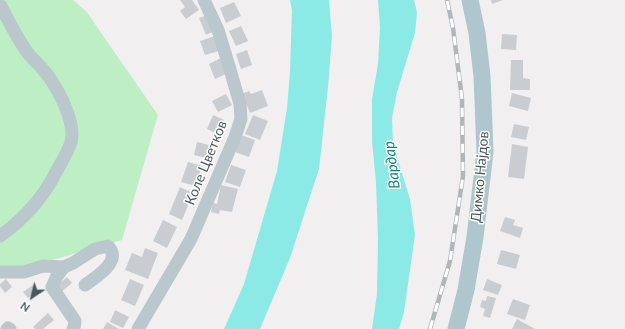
<!DOCTYPE html>
<meta charset="utf-8">
<style>
body{margin:0}
#map{position:relative;width:625px;height:329px;overflow:hidden;background:#f1efef;font-family:Lato,sans-serif}
canvas{display:block}
.north{position:absolute;left:12px;top:277px;width:40px;height:40px;-webkit-text-stroke:3px #fff;paint-order:stroke;rotate:215deg;font-size:11px;font-weight:700;line-height:16px;text-align:center;color:#47575c}
.north::after{content:'';display:block;margin:auto;width:14px;height:18px;background:#47575c;clip-path:polygon(50% 0,100% 100%,50% 72%,0 100%)}
</style>
<div id="map">
<canvas width="625" height="329"></canvas>
<div class="north">N</div>
</div>
<script>
const ctx = document.querySelector('canvas').getContext('2d');
ctx.lineJoin = 'round';
function paint(path, color) { ctx.fillStyle = color; ctx.fill(path, 'evenodd'); }
function stroke(path, color, width, dash) { ctx.strokeStyle = color; ctx.lineWidth = width; ctx.lineCap = dash ? 'butt' : 'round'; ctx.setLineDash(dash || []); ctx.stroke(path); }
function label(font, color, halo, rows, align = 'center') {
  ctx.font = font + ' Lato,sans-serif'; ctx.lineWidth = 3; ctx.setLineDash([]); ctx.textBaseline = 'middle'; ctx.strokeStyle = halo; ctx.fillStyle = color; for (const [text, x, y, turn = 0] of rows) {
    ctx.save(); ctx.translate(x, y); ctx.rotate((+turn || 0) * Math.PI / 180); ctx.textAlign = isNaN(turn) ? turn : align; if (halo) ctx.strokeText(text, 0, 0); ctx.fillText(text, 0, 0); ctx.restore();
  }
}
paint(new Path2D(`
 M0,0H73L86,11L158,115L122,240L0,275Z`), '#beeec4');
paint(new Path2D(`
 M290,0H329L332,36L328,87L319,169L290,258L260,329H224L244,284L277,171L287,108L290,72L292,10Z
 M378,0H414L417,13L415,33L397,92L392,118L393,144L410,199L415,235L404,312L399,329H372L377,294L378,238L376,182L372,142V99L378,64L380,27Z`), '#8ceae6');
paint(new Path2D(`
 M180,0H192L199,10L186,19L180,11L185,7Z
 M491,0H503L492,4Z
 M234,2L241,16L226,23L220,8Z
 M208,15L215,31L206,35L199,18Z
 M241,26L248,41L236,46L229,31Z
 M502,34L517,35L516,50L501,49Z
 M215,36L219,51L205,55L200,41Z
 M247,50L252,65L241,69L236,54Z
 M223,57L230,72L215,79L209,64Z
 M511,60H523V78L530,79V90H510Z
 M262,90L268,106L250,113L242,94L249,91L251,94Z
 M512,93L531,98L528,111L509,106Z
 M226,94L232,105L218,112L212,101Z
 M213,115L224,120L217,134L207,129Z
 M253,115L268,121L260,140L245,134Z
 M514,124L529,127L526,140L511,137Z
 M241,135L255,140L249,157L235,152Z
 M197,142L209,145L206,158L194,155Z
 M512,144L528,147L524,179L508,177Z
 M188,162L202,166L196,186L181,182Z
 M231,165L246,170L240,187L225,182Z
 M221,185L238,189L232,212L220,210L219,214L211,212L213,203L217,204Z
 M180,187L193,193L182,220L169,214Z
 M505,217L515,220L513,225L523,228L520,238L500,231Z
 M163,220L177,227L167,248L153,241Z
 M145,248L158,253L148,279L125,270L132,253L142,257Z
 M501,250L520,255L516,269L497,264Z
 M67,277L72,283L60,293L55,287Z
 M6,279L12,287L5,293L0,286V284Z
 M130,279L144,285L135,306L121,300Z
 M487,279L502,285L498,295L483,290Z
 M33,285L38,291L28,298L23,292Z
 M487,296L496,298L490,318L483,316L485,309L480,307L482,300L486,301Z
 M513,299L530,305L525,320L507,314Z
 M115,310L129,317L123,328L110,322Z
 M48,313L54,320L43,329H35L33,327Z
 M517,319L535,329H512Z
 M107,322L119,329H103Z`), '#c9cdd1');
stroke(new Path2D(`
 M0,236C24,219 43,198 56,172C61,163 68,152 71,142C76,123 60,93 49,77C43,68 34,61 27,52C18,39 8,20 1,6
 M64,267L57,276L52,287L75,321L74,328L73,329
 M0,272H24L43,266L64,267L73,263L95,249L108,246C123,261 96,277 85,285
 M7,329L8,328L10,329
 M138,329L191,239L235,137L241,119L240,104L229,66L218,30L204,0`), '#bac7cc', 13);
stroke(new Path2D(`
 M456,329L466,290L475,237L485,152L482,76L477,33L470,0`), '#afc6cd', 17);
const rail = new Path2D(`
 M430,329L450,261L463,176L462,99L453,28L447,0`);
stroke(rail, '#b1b6b9', 4.5);
stroke(rail, '#fff', 3, [9]);
label('14px', '#47575c', '#fff', [
 ["Коле Цветков",206,163,-68],
 ["Димко Најдов",480,177,-85]
]);
label('italic 15px', '#10827d', '#fff', [
 ["Вардар",392,165,-97]
]);
</script>
